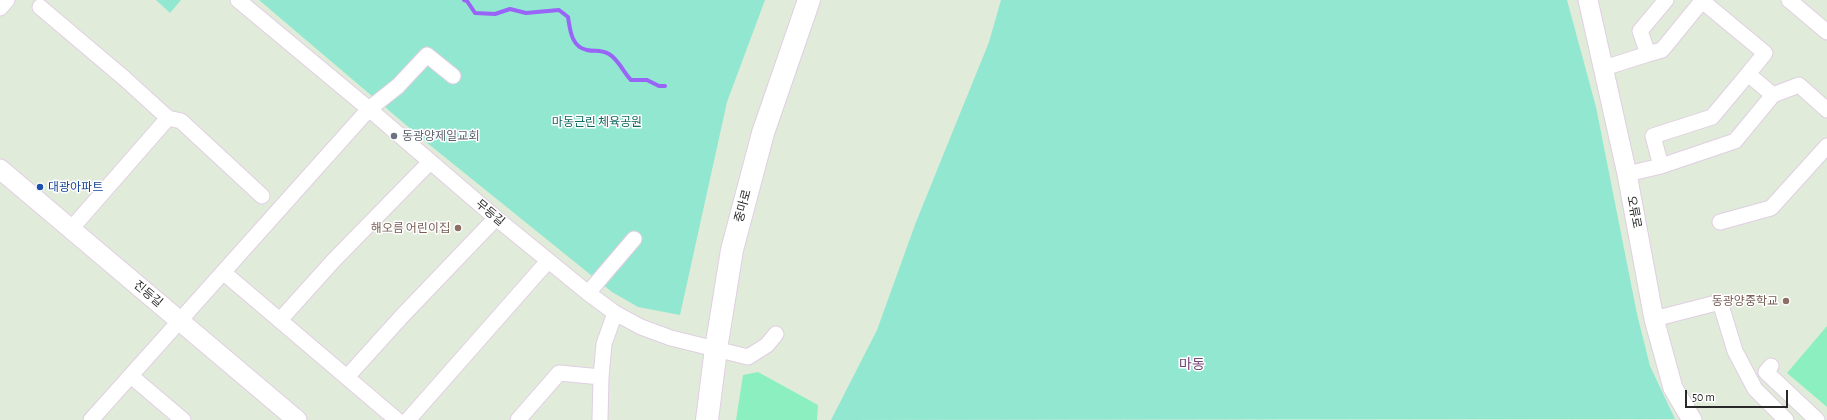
<!DOCTYPE html>
<meta charset="utf-8">
<style>
body{margin:0}
#map{position:relative;width:1827px;height:420px;overflow:hidden;background:#e0ecd9;font-family:"Alegreya Sans",sans-serif}
canvas{display:block}
.scale{position:absolute;left:1685px;top:390px;width:103px;height:18px;box-sizing:border-box;border:2px solid #292929;border-top:0;padding-left:5px;font-size:12px;line-height:14px;white-space:nowrap;color:#292929;-webkit-text-stroke:3px #fff;paint-order:stroke}
</style>
<div id="map">
<canvas width="1827" height="420"></canvas>
<div class="scale">50 m</div>
</div>
<script>
const ctx = document.querySelector('canvas').getContext('2d');
ctx.lineJoin = 'round';
function paint(path, color) { ctx.fillStyle = color; ctx.fill(path, 'evenodd'); }
function stroke(path, color, width, dash) { ctx.strokeStyle = color; ctx.lineWidth = width; ctx.lineCap = dash ? 'butt' : 'round'; ctx.setLineDash(dash || []); ctx.stroke(path); }
function label(font, color, halo, rows, align = 'center') {
  ctx.font = font + ' "Alegreya Sans","Noto Sans KR",sans-serif'; ctx.lineWidth = 3; ctx.setLineDash([]); ctx.textBaseline = 'middle'; ctx.strokeStyle = halo; ctx.fillStyle = color; for (const [text, x, y, turn = 0] of rows) {
    ctx.save(); ctx.translate(x, y); ctx.rotate((+turn || 0) * Math.PI / 180); ctx.textAlign = isNaN(turn) ? turn : align; if (halo) ctx.strokeText(text, 0, 0); ctx.fillText(text, 0, 0); ctx.restore();
  }
}
paint(new Path2D(`
 M156,0H181L170,13Z
 M259,0H765L727,102L680,315L638,307L612,292L426,142Z
 M1001,0H1567L1596,107L1637,314L1650,366L1675,419L831,420L877,330L916,222L989,42Z`), '#92e7d1');
paint(new Path2D(`
 M1827,326V407L1787,373Z
 M758,372L818,405L817,420H736L743,375Z`), '#8cefbf');
stroke(new Path2D(`
 M464,0L467,1L475,13L495,14L510,9L526,13L559,10L568,17C570,29 571,47 587,50C595,52 600,49 609,54C619,60 623,72 631,80H647L659,86H665`), '#9865f6', 4);
const minor = new Path2D(`
 M238,0L369,109L496,218L588,293L615,313L641,327L671,338L748,357L767,345L776,334
 M1701,0L1765,53L1748,74
 M1789,0L1827,32
 M40,7L124,78L168,118
 M0,8L7,0
 M1648,54L1662,50L1702,1
 M1604,68L1648,54L1640,31L1666,0
 M1773,95L1799,85L1827,110
 M1627,174L1661,166L1735,141L1773,95L1748,74L1712,117L1653,136L1661,166
 M1720,222L1771,208L1827,146
 M71,229L168,118L181,121L262,196
 M223,272L397,420
 M588,293L634,239
 M1654,319L1720,302L1735,351L1755,389L1786,420
 M280,320L334,260L430,162
 M1771,366L1766,372L1817,420
 M131,376L183,420
 M347,377L403,315L496,218
 M91,420L369,109L398,86L427,55L453,76
 M408,420L548,261
 M518,420L559,373L601,377
 M600,420L601,377L604,344L615,313`);
const tertiary = new Path2D(`
 M1588,0L1627,174L1654,319L1673,388L1692,420
 M0,169L297,420`);
const secondary = new Path2D(`
 M707,420L716,349L732,250L763,133L809,0`);
stroke(minor, '#e1cee3', 17);
stroke(tertiary, '#e1cee3', 21);
stroke(secondary, '#e1cee3', 24);
stroke(minor, '#fff', 15);
stroke(tertiary, '#fff', 19);
stroke(secondary, '#fff', 22);
for (const [x, y, r, color] of [
 [394,136,4,"#6b7280"],
 [40,187,4,"#1a4fb4"],
 [458,228,4,"#8d6e63"],
 [1786,301,4,"#8d6e63"]
]) { const dot = new Path2D(); dot.arc(x, y, r, 0, 2 * Math.PI); ctx.fillStyle = color; ctx.fill(dot); stroke(dot, '#fff', 1.5); }
label('12px', '#156960', '#fff', [
 ["마동근린 체육공원",597,122]
]);
label('12px', '#5b616d', '#fff', [
 ["동광양제일교회",402,136]
], 'left');
label('12px', '#164399', '#fff', [
 ["대광아파트",48,187]
], 'left');
label('12px', '#292929', '#fff', [
 ["중마로",743,206,-75],
 ["오류로",1634,212,79],
 ["무등길",490,213,40],
 ["진등길",148,294,40]
]);
label('12px', '#785e54', '#fff', [
 ["해오름 어린이집",450,228],
 ["동광양중학교",1778,301]
], 'right');
label('14px', '#77467c', '#fff', [
 ["마동",1192,365]
]);
</script>
